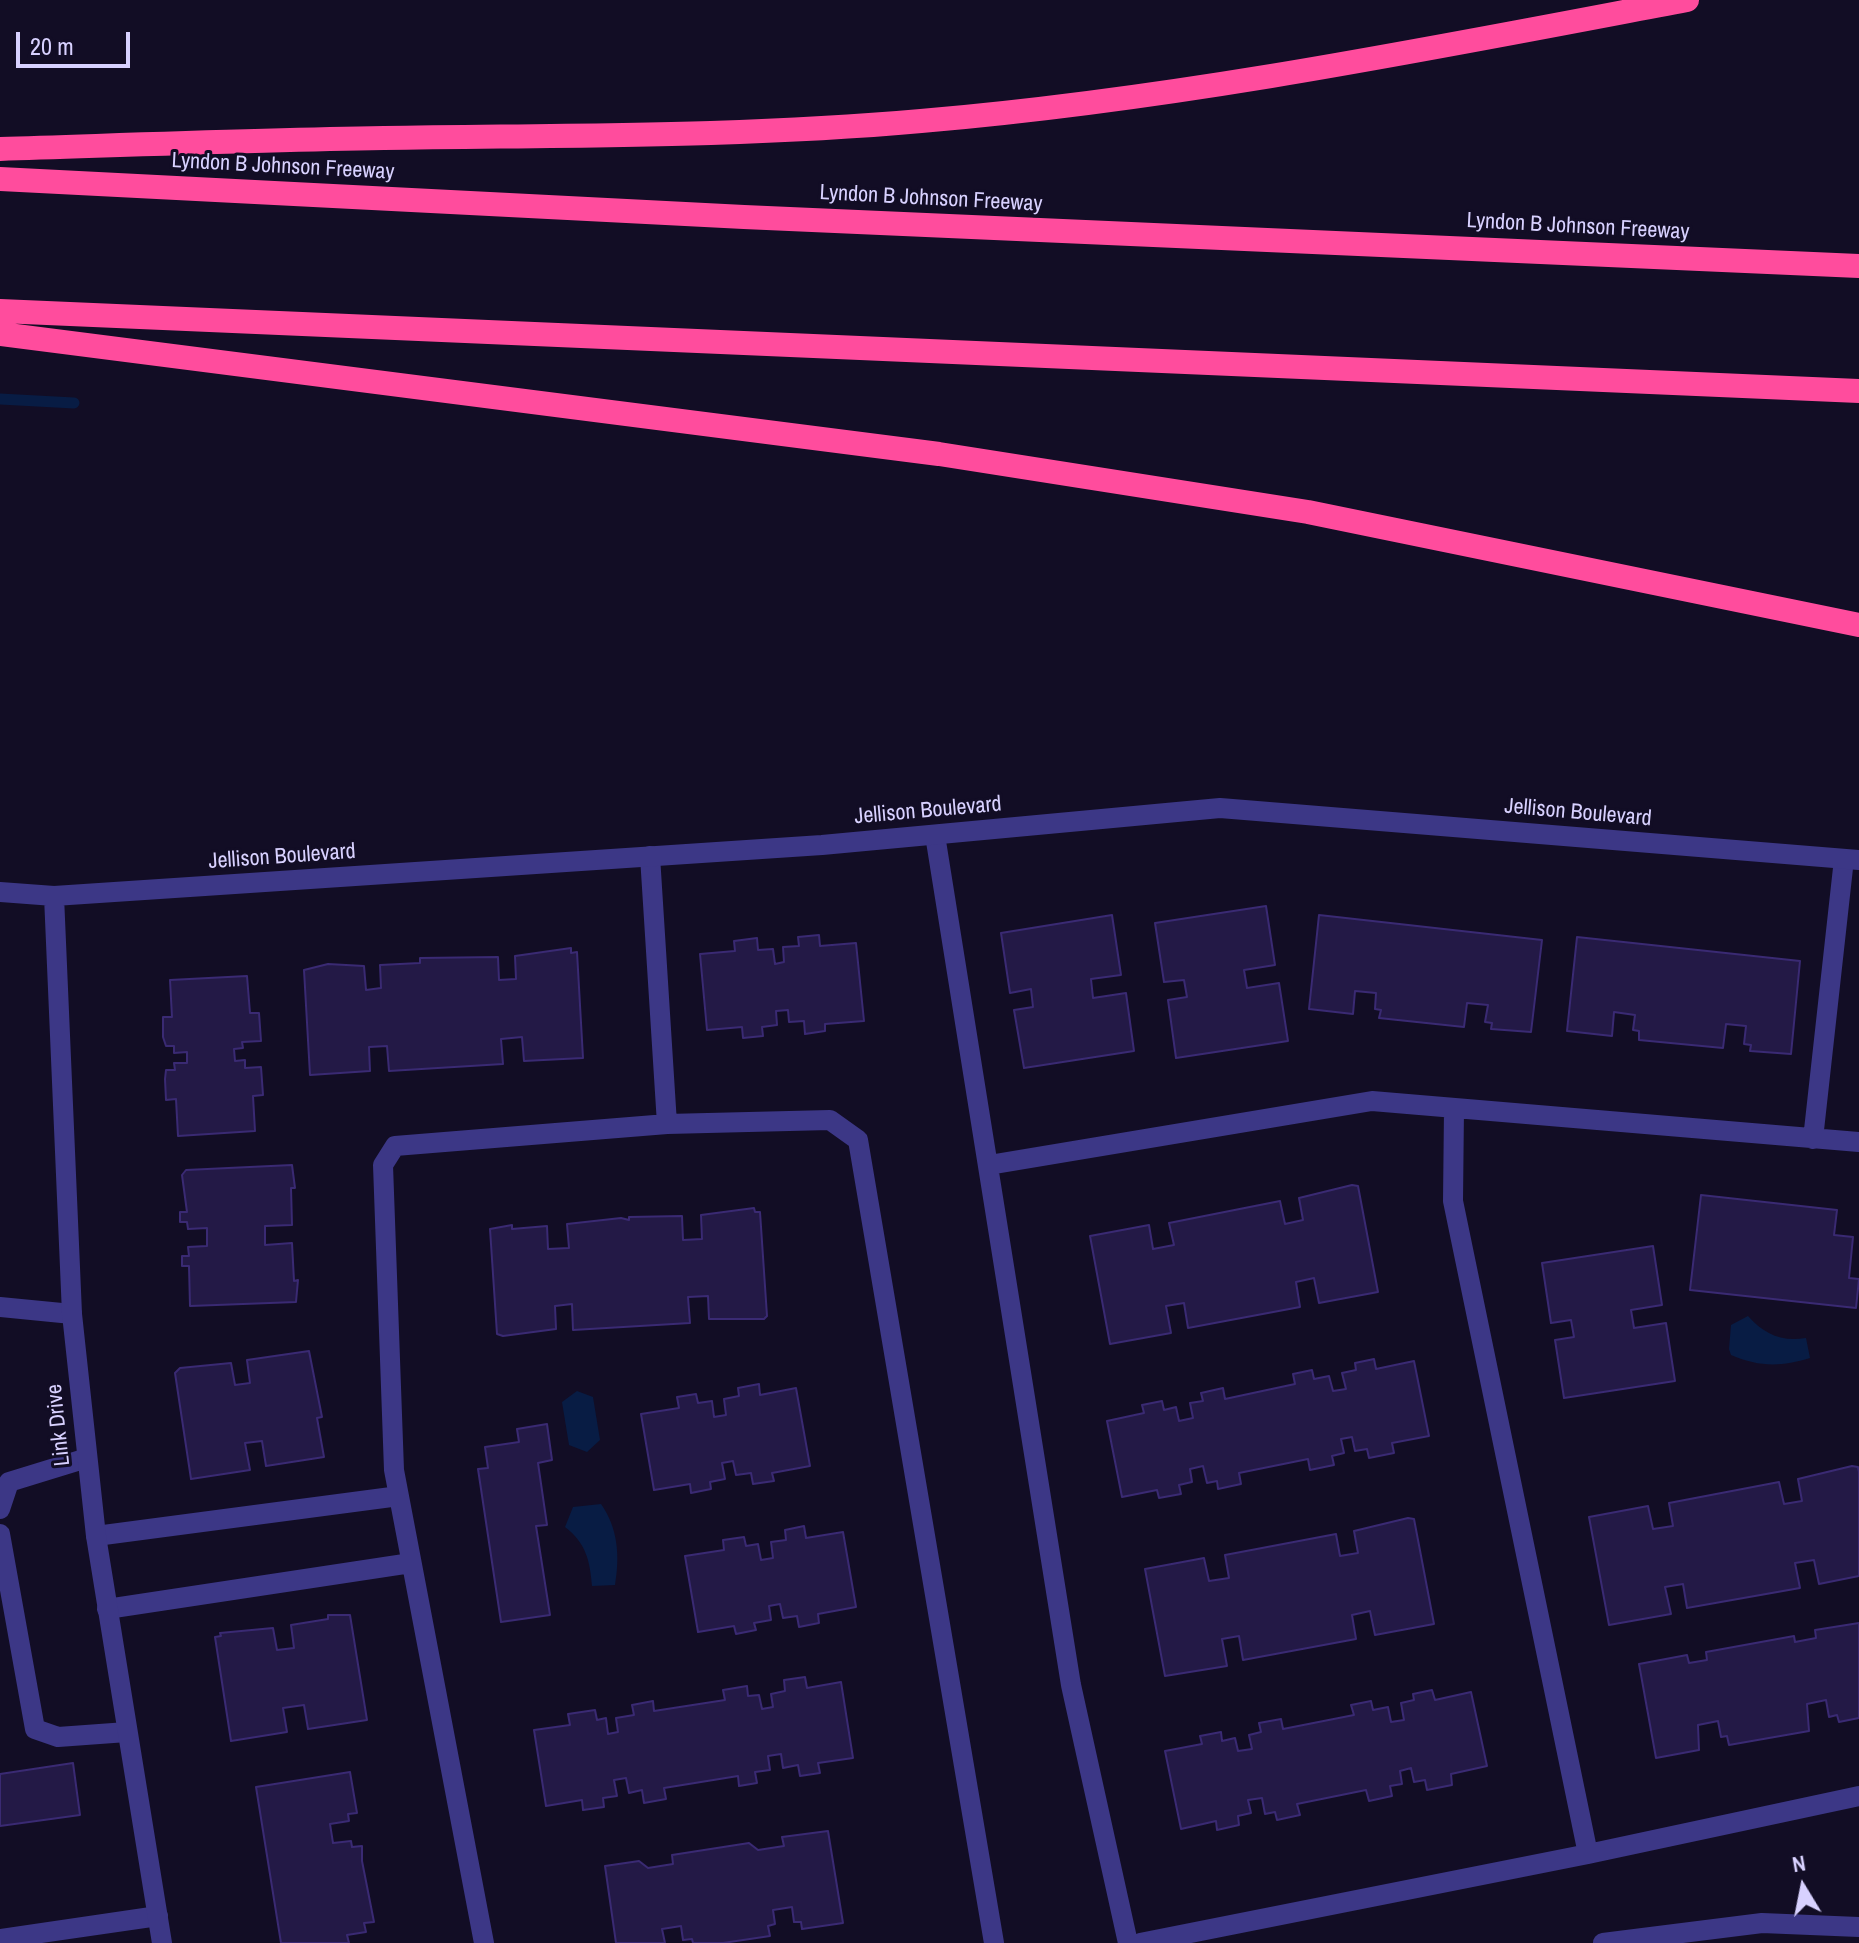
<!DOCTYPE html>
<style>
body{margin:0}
#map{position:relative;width:1859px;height:1943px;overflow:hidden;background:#120d25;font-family:"Archivo Narrow",sans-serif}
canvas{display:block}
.north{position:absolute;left:1763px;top:1847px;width:80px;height:80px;-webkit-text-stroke:6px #120d25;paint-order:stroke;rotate:350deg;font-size:22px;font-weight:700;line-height:32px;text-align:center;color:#d8d1ff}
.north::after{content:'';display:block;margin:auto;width:28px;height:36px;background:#d8d1ff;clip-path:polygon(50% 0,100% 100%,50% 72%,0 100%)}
.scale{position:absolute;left:16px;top:32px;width:114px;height:36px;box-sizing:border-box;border:4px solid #d8d1ff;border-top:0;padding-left:10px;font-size:24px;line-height:28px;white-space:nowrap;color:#d8d1ff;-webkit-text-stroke:6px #120d25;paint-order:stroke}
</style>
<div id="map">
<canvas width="1859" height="1943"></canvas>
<div class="north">N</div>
<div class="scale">20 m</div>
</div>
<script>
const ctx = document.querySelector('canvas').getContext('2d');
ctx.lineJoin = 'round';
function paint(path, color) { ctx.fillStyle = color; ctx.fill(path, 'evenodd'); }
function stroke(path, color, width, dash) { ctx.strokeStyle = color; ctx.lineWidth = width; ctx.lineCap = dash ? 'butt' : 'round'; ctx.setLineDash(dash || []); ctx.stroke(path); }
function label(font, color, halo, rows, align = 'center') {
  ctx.font = font + ' "Archivo Narrow",sans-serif'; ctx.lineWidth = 6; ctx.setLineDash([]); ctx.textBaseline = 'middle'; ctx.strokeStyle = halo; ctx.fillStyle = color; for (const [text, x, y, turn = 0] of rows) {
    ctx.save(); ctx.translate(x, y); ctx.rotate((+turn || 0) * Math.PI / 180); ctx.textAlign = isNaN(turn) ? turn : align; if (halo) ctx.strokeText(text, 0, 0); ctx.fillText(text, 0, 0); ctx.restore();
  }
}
paint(new Path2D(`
 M1748,1316C1764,1334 1781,1342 1806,1338L1810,1358C1781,1367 1759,1367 1731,1355L1729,1349L1731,1325Z
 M577,1391L593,1397L600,1440L587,1452L569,1445L562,1402Z
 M601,1504C618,1528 620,1556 615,1585L592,1586C590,1561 586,1543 565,1527L573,1507Z`), '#081c44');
stroke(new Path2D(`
 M0,399L74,403`), '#081c44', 11);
const building = new Path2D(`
 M1266,906L1275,965L1244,970L1247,988L1279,983L1288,1041L1176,1058L1168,1000L1187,997L1184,980L1164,982L1155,923Z
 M1112,915L1121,975L1091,979L1093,998L1126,993L1134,1051L1024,1068L1014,1010L1033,1007L1031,989L1010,993L1001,933Z
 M1319,915L1542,940L1531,1032L1491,1029L1492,1023L1485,1022L1488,1005L1467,1003L1464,1027L1379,1018L1381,1010L1375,1009L1376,993L1355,991L1353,1014L1309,1009Z
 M819,935L820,946L856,943L864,1021L825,1024V1031L805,1034L804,1021L789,1022L788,1010L776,1011L777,1025L762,1027L763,1036L743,1038L742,1027L707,1030L700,954L735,951L734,941L757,938L758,950L773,949L775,964L784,962L783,947L799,946L798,937Z
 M1577,937L1800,961L1791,1054L1750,1051L1751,1045L1744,1044L1746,1026L1726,1024L1723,1048L1639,1040V1031L1633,1030L1635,1015L1614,1012L1612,1036L1567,1031Z
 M571,948V953L577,952L583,1058L524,1061L522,1037L501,1039L503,1064L389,1071L387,1046L369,1047L370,1071L310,1075L304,970L328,964L364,966L366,990L381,988L380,965L420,963V958L498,957L499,980L516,979L515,956Z
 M247,976L250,1013H259L261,1041L242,1042L243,1048L234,1049L235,1061L245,1060V1068L261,1067L263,1095L253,1096L255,1131L178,1136L176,1099L166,1100L165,1079L166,1070H175L174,1063H187V1052L174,1053V1046H166L163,1037V1017H172L170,980Z
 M292,1165L295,1188H291L292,1225L265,1226V1245L292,1243L294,1281L298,1280L296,1302L190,1306L189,1266H182V1256H189L188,1247L207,1246V1228L188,1229L187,1222H180V1212H187L182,1175L186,1170Z
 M1352,1185L1358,1186L1378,1292L1319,1303L1314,1278L1296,1282L1300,1307L1188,1328L1184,1303L1166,1306L1171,1333L1110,1344L1090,1236L1149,1225L1153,1249L1174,1245L1169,1223L1280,1201L1285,1224L1303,1220L1299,1198Z
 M1701,1195L1837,1210L1834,1235L1853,1237L1849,1278L1859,1279L1856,1308L1690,1290Z
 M754,1208L755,1212H760L767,1316L764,1319H709L708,1296L688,1297L690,1323L573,1330L572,1304L555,1306L556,1329L503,1336L497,1334L490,1229L512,1225V1229L547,1226L548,1249L569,1248L567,1224L621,1218L629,1220V1217L682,1216L683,1240L702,1239L701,1215Z
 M1653,1246L1662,1305L1631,1310L1634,1328L1666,1323L1675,1381L1564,1398L1555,1340L1574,1337L1571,1320L1551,1323L1542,1263Z
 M309,1351L322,1417L317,1418L324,1457L266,1466L262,1441L245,1443L250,1470L191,1479L175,1373L180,1368L231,1363L235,1385L250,1383L247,1360Z
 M1374,1359L1376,1369L1414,1361L1429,1436L1392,1443L1394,1453L1369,1458L1367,1449L1355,1451L1352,1437L1341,1439L1344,1453L1332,1456L1334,1465L1310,1470L1308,1459L1239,1473L1241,1484L1218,1489L1217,1481L1207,1483L1203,1466L1190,1469L1192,1482L1179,1485L1181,1494L1159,1498L1157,1490L1122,1497L1107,1421L1144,1413L1142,1405L1162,1401L1164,1410L1176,1407L1179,1421L1193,1418L1190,1403L1203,1401L1201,1393L1223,1388L1225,1399L1295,1384L1293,1374L1312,1370L1314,1379L1329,1376L1333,1391L1346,1389L1342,1373L1356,1370L1355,1363Z
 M759,1384L760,1395L796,1388L810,1466L772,1473L774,1481L753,1484L751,1473L736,1475L733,1461L722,1463L725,1479L710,1482L711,1489L691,1493L690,1484L654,1490L641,1414L679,1408L677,1397L696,1394L698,1403L712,1401L714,1417L726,1415L724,1399L739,1396L738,1388Z
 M547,1424L552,1460L538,1463L547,1525L536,1526L550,1615L501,1622L478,1469L488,1468L485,1447L519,1442L517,1429Z
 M1852,1466L1858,1467L1859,1472V1576L1819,1584L1814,1560L1795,1563L1800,1588L1687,1608L1683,1584L1665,1587L1671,1614L1609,1625L1589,1517L1648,1506L1653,1529L1673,1526L1669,1503L1779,1482L1784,1504L1802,1501L1798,1479Z
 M1408,1518L1414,1519L1434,1624L1375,1635L1370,1611L1352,1615L1356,1639L1243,1660L1239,1636L1222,1639L1227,1666L1165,1676L1145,1569L1204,1558L1209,1581L1229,1578L1225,1555L1336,1534L1340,1556L1358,1553L1354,1531Z
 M804,1526L806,1538L843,1532L856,1607L818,1614L819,1623L799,1627L797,1616L783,1618L780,1604L769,1606L771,1620L754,1623L756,1630L736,1634L734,1626L698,1632L685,1556L724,1550L723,1540L744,1537L746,1546L758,1544L761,1560L773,1558L771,1542L786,1540L785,1530Z
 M328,1615H350L367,1720L308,1729L304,1705L283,1708L287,1732L231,1741L215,1637L221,1636L220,1633L273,1628L277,1650L294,1648L291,1625L328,1619Z
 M1859,1623V1718L1839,1722L1837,1715L1829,1717L1826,1700L1807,1704L1809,1731L1729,1745L1727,1736L1721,1737L1718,1721L1698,1725L1699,1750L1656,1758L1639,1664L1687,1655L1689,1663L1707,1660L1706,1652L1794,1636L1795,1642L1816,1638L1815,1630Z
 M805,1677L807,1688L841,1682L853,1758L818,1763L820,1773L800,1776L798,1765L783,1768L781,1754L768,1756L770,1770L755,1772L757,1783L739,1786L738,1776L664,1788L666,1799L644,1803L642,1790L629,1793L626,1778L614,1780L617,1796L603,1798L604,1807L583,1810L582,1800L546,1806L534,1730L570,1725L568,1714L595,1710L597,1720L606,1718L608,1734L618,1732L616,1718L634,1715L632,1705L653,1701L654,1711L725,1700L723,1690L747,1686L748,1696L759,1695L762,1709L773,1707L771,1694L785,1691L784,1680Z
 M1432,1690L1435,1700L1471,1692L1487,1766L1451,1774L1452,1785L1427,1790L1425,1780L1414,1782L1411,1768L1400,1771L1402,1784L1390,1786L1392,1796L1369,1801L1366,1790L1297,1804L1300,1815L1277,1820L1275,1812L1265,1814L1262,1798L1248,1800L1251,1813L1238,1816L1239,1825L1217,1830L1216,1821L1181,1829L1165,1751L1202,1744L1200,1736L1221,1732L1222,1741L1235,1738L1238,1751L1252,1749L1249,1735L1261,1732L1259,1723L1281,1719L1283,1729L1354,1715L1351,1705L1371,1701L1373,1710L1388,1707L1391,1722L1404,1720L1401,1703L1414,1700L1413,1694Z
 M73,1763L80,1815L0,1826V1774Z
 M350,1772L357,1813L348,1814L349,1821L330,1824L333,1843L351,1841L352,1847L362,1846V1861L374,1922L364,1923L366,1932L347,1935L349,1943H281L256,1787Z
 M828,1831L843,1923L802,1929L801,1922H794L792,1907L773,1910L775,1924L768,1926L770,1936L723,1943H693L692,1939L683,1940L681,1926L662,1929L665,1943H616L605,1866L639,1861L648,1868L673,1864L672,1855L749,1843L758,1850L784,1846L782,1837Z`);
paint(building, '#231946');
stroke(building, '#3a2a73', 2);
stroke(new Path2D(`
 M935,835L1071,1685L1128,1943
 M650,856L667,1124
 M1454,1109L1453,1201L1588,1854
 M1813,1139L1844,859
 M989,1165L1372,1101L1859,1142
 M0,1307L72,1314
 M0,1509L9,1482L87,1458
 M0,1534L35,1729L58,1737L127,1732
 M96,1536L399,1496
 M107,1609L411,1563
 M0,1939L158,1916
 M484,1943L394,1470L383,1165L395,1146L667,1124L830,1120L858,1140L994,1943
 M1140,1943L1588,1854L1859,1796
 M1603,1943L1762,1923L1859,1927`), '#3c3786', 20);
stroke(new Path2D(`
 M0,892L54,896L822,845L1220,808L1859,860
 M54,896L72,1314L96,1536L162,1943`), '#3c3786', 20);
stroke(new Path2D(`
 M0,149C128,145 256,140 384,138C563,135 742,137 921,121C1179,99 1433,48 1687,0
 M0,179L744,217L1859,266
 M0,311L1859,391
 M0,334L939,454L1308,512L1859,625`), '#ff4c9d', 24);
label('22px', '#d8d1ff', '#120d25', [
 ["Lyndon B Johnson Freeway",283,167,3],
 ["Lyndon B Johnson Freeway",931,199,3],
 ["Lyndon B Johnson Freeway",1578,227,3],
 ["Jellison Boulevard",928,811,-5],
 ["Jellison Boulevard",1578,813,5],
 ["Jellison Boulevard",282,857,-4],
 ["Link Drive",59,1425,-96]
]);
</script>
